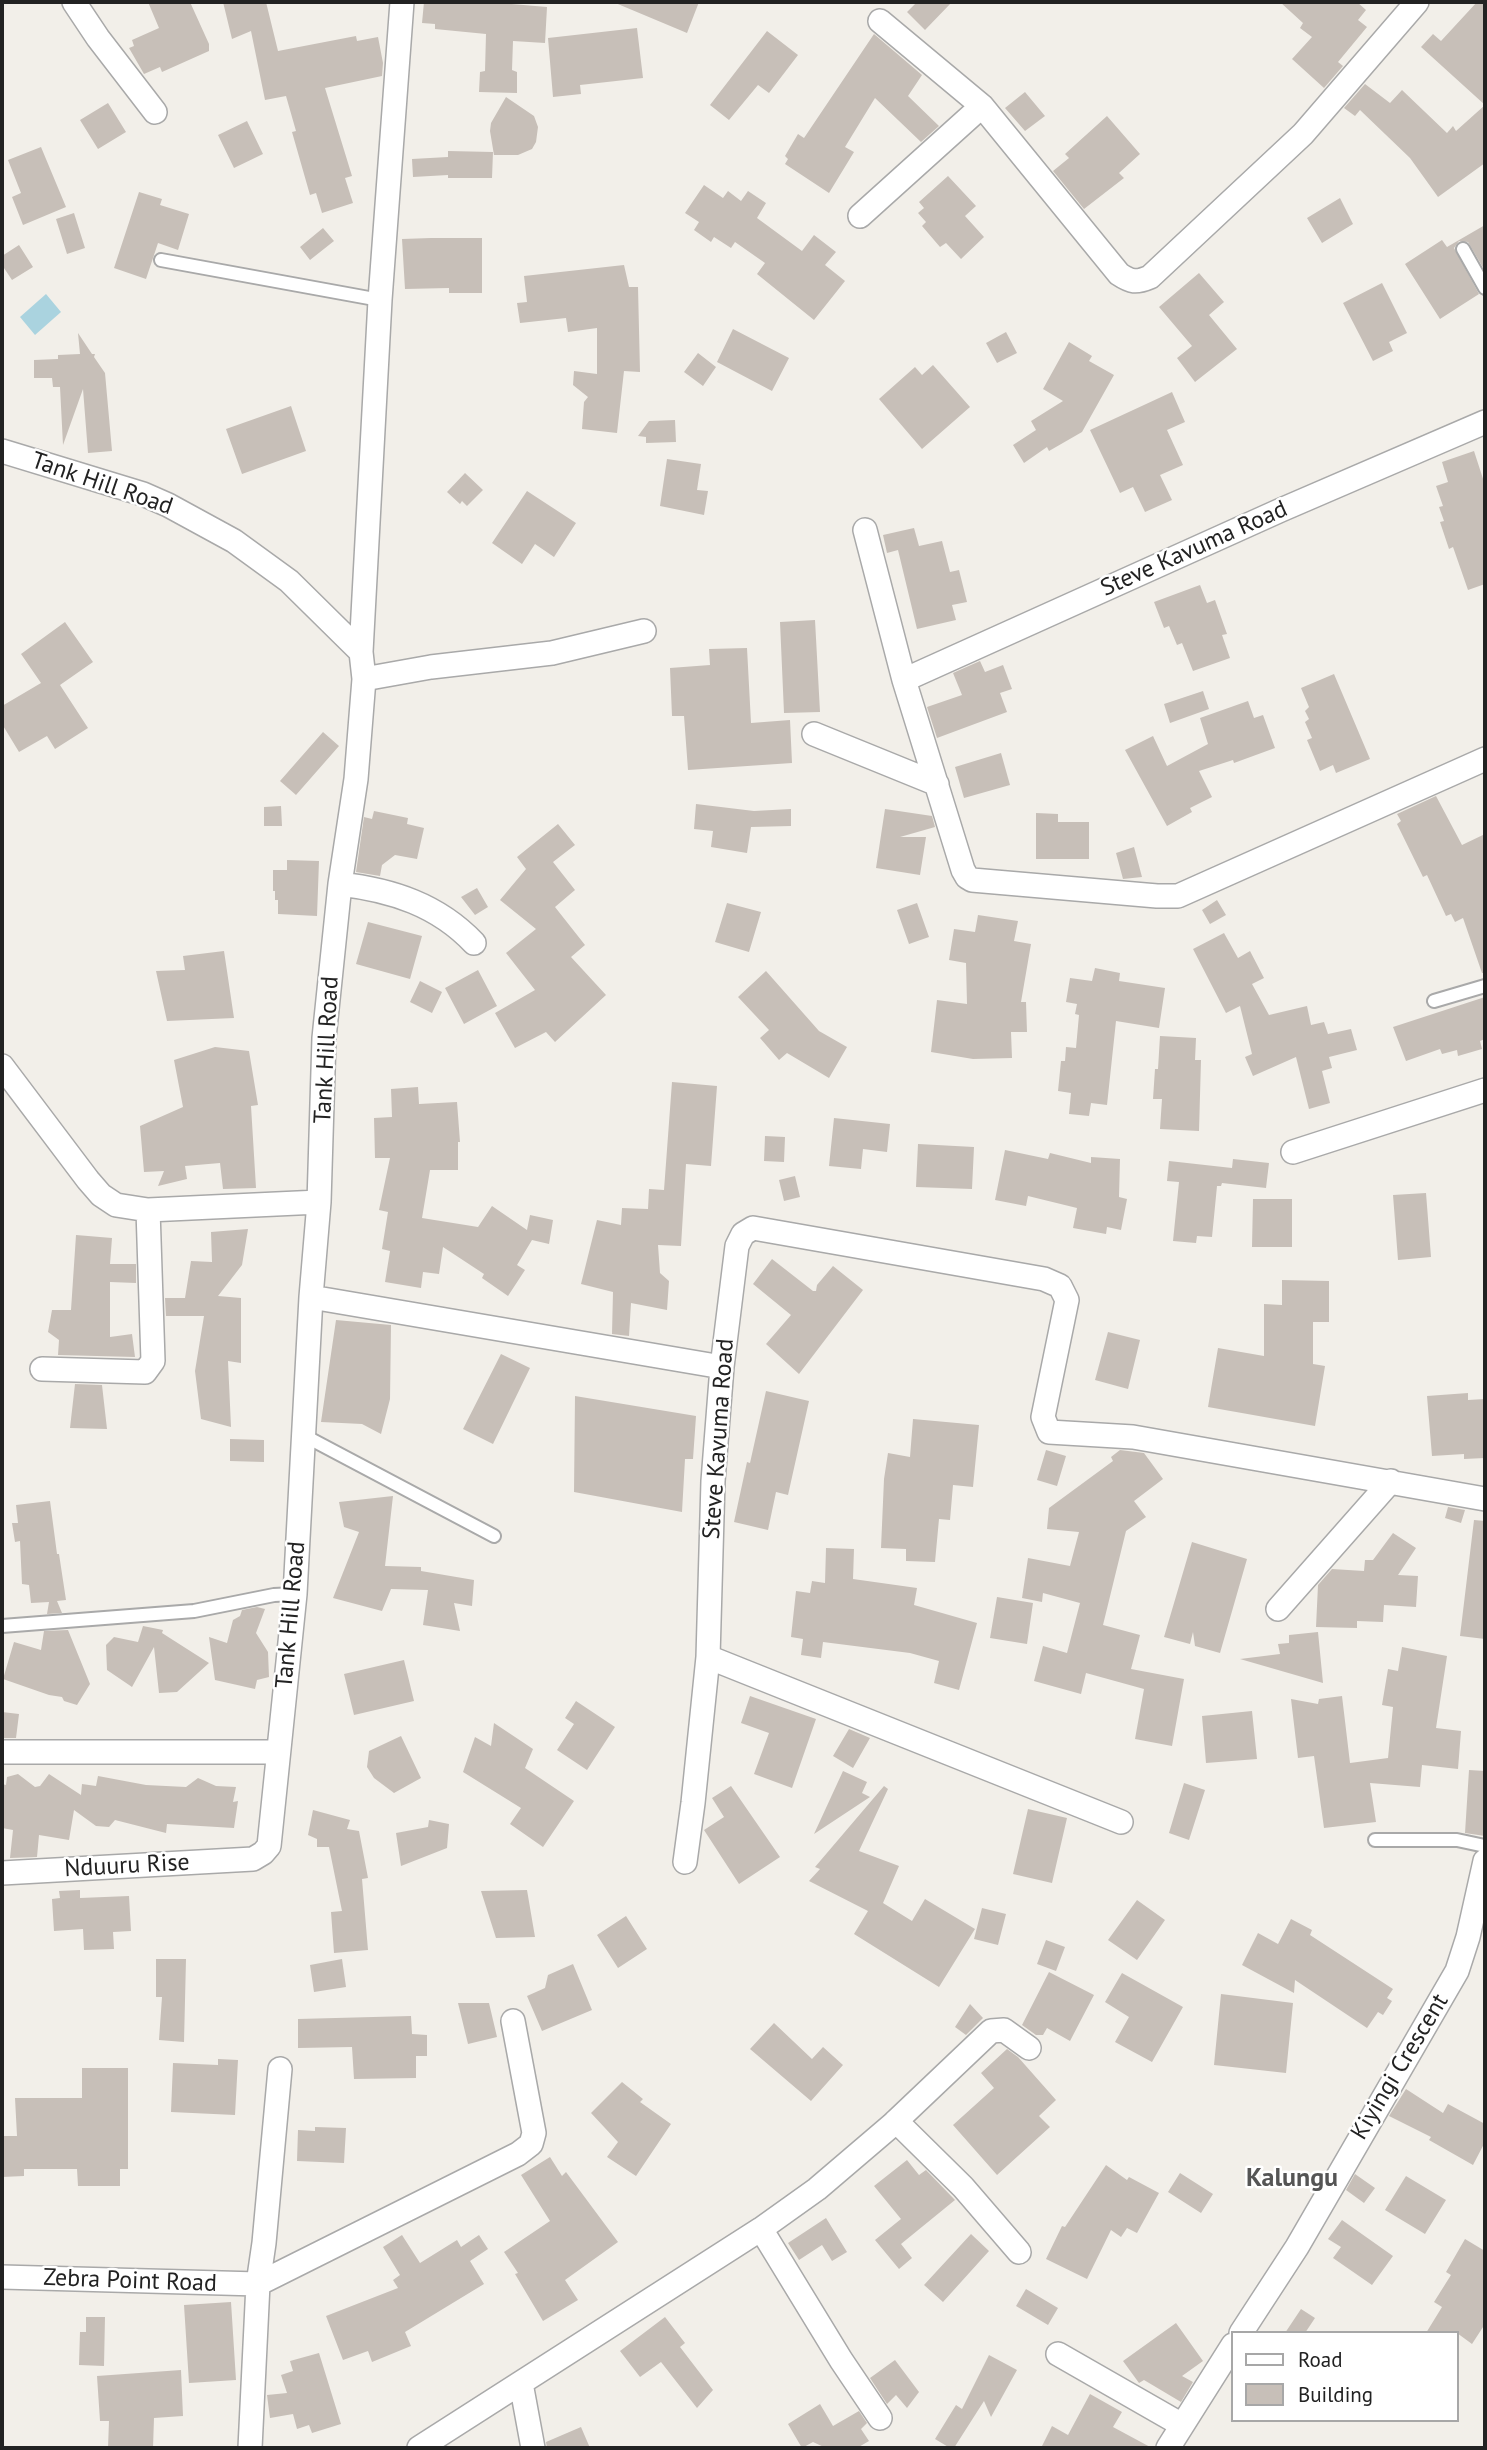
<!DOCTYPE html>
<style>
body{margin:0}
#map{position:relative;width:1487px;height:2450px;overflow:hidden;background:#f2efe9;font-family:"PT Sans",sans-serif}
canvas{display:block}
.frame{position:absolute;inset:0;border:4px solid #222;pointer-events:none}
.legend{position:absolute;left:1231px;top:2331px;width:228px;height:91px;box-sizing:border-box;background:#fff;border:2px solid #a7a7a7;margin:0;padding:9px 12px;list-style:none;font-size:21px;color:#222}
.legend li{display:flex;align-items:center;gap:14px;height:35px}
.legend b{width:35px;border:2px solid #a7a7a7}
</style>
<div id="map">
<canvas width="1487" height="2450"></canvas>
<div class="frame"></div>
<ul class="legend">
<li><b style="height:9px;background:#fff"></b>Road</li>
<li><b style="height:19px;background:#c7bfb8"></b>Building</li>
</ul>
</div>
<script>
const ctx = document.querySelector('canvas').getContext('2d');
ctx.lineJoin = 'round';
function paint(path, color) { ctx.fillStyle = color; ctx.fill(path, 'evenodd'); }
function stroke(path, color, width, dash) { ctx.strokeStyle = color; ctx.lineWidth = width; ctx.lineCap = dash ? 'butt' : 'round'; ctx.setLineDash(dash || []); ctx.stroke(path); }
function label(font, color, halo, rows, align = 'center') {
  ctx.font = font + ' "PT Sans",sans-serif'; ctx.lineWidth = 5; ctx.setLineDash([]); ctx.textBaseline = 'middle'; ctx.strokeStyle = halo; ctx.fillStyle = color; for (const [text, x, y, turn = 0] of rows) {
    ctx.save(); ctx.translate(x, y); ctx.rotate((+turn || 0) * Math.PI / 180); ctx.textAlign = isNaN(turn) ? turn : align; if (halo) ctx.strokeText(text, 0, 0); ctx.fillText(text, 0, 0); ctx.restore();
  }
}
paint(new Path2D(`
 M46,294L61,312L35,335L20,317Z`), '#aad3df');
paint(new Path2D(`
 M148,2H190L209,44V51L162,72L160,67L144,74L129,48L134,46L132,40L159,28Z
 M223,2H266L278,51L356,36L357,41L378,37L383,63L382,76L325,88L352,176L345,178L353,203L322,213L316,193L310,195L292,132L296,131L286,96L265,100L251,31L232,39Z
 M424,2H488L547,7L545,43L513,41L512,70L517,72V93L479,92L480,72L485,71L486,34L435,29V24L422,23Z
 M613,2H699L687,33Z
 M917,2H952L925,30L907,12Z
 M1280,2H1357L1366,10L1358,20L1367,27L1338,62L1343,66L1324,88L1292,59L1312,37L1300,28L1303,23Z
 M1477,2H1485V105L1421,47L1433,34L1441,41Z
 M637,28L643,78L580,85L581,94L553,97L548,38Z
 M767,31L798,55L769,93L758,85L729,120L710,105Z
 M874,34L922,75L908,96L939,126L921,142L875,98L845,147L854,152L829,193L785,164L788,159L785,156L798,134L804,138Z
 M1365,84L1390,103L1402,90L1447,133L1453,126L1456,131L1485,105V163L1438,197L1410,158L1360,110L1355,116L1344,108Z
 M1025,92L1045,116L1025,131L1005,108Z
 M506,97L534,116L538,127L536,142L532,149L518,155H494L490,131L491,123Z
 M108,103L126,132L98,149L80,120Z
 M1107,116L1140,154L1119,173L1124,178L1084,209L1053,171L1069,158L1065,154Z
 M247,121L263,154L234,168L218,135Z
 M41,147L66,207L23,225L12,197L21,193L8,160Z
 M448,151L493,152L492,178H448V175L413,177L412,159L448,157Z
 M948,176L976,206L965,216L984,237L961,259L946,243L940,247L922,226L926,222L918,213L924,208L919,202Z
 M704,185L723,198L728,191L741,201L748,191L766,203L757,218L802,251L814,235L836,252L825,265L845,281L814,320L757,274L765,263L735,242L731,248L714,237L711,242L694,230L699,222L685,213Z
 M139,192L162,199L160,205L189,214L178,250L158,243L146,279L114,268Z
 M1340,198L1353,224L1322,243L1307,218Z
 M74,213L85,248L67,254L56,219Z
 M1485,225V271L1468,242L1459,241L1454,248L1479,294L1440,319L1405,264L1442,240L1447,247Z
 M323,228L334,241L310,260L300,247Z
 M431,238H482V293H449V288L405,289L402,239Z
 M19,245L33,267L12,280L2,265V256Z
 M624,265L629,287H638L640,372L624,371L617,433L582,429L584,402L588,397L573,385L574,371L597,374V328L568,332L566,318L520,323L517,303L527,302L524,276Z
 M1199,273L1224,302L1209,315L1237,349L1195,382L1177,358L1192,346L1159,307Z
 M1382,283L1407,333L1389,342L1393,351L1373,361L1343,303Z
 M733,329L789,358L772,391L717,362Z
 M1006,332L1017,353L997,363L986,343Z
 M78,333L92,354H95L94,357L105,373L112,451L88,453L83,389L63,445L60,387H53L52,378H34V360L58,359V355L80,354Z
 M1069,342L1092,356L1089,361L1114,375L1082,432L1049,451L1047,447L1024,463L1013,445L1036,430L1031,421L1063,401L1043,389Z
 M698,353L716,367L703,386L684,372Z
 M933,365L970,407L922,449L879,399L915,367L922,375Z
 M1172,392L1185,422L1167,430L1183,465L1160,475L1172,500L1145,512L1133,487L1120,493L1090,430Z
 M291,406L306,451L242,474L226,429Z
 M675,420L676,442L646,443V437L638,436L649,421Z
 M1474,451L1485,485V584L1468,590L1453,547L1449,549L1440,522L1444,521L1439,507L1443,506L1436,486L1448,482L1442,462Z
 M667,459L701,464L697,490L708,491L704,515L660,506Z
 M465,473L483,490L467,506L462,501L460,504L447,492Z
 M527,491L576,523L554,557L535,544L522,564L492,543Z
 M914,528L919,546L942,541L950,572L959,570L967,602L952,605L956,620L917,629L898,550L887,553L883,535Z
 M1200,585L1207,603L1215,600L1227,634L1222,635L1230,658L1193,671L1182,643L1177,645L1169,626L1164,628L1154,602Z
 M815,620L820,712L784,713L780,622Z
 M65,622L93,662L60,685L88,728L55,749L47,736L19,752L2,724V706L41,683L21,654Z
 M747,648L751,723L790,720L792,763L688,770L684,716H672L670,668L710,665L709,649Z
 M980,661L985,672L1003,665L1012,689L1000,693L1007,712L937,738L927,707L962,695L953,673Z
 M1334,674L1370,759L1336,773L1333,765L1320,771L1307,740L1312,738L1305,722L1309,719L1305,711L1309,707L1301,688Z
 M1203,691L1209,709L1170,723L1164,704Z
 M1248,701L1254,718L1263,715L1275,748L1234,763L1233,760L1199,771L1212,797L1190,808L1192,812L1167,826L1125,750L1153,736L1167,766L1208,744L1200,718Z
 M323,732L339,746L296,795L280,781Z
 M1001,753L1010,785L964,798L955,767Z
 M1436,796L1462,845L1485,834V973H1482L1463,918L1455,922L1451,914L1446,916L1427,875L1423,877L1397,824L1401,821L1397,814Z
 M696,804L754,811L791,809V826L751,827L747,853L711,847L713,831L694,829Z
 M281,806L282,826H264V807Z
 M885,809L932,816L935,827L900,837H926L920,875L876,868Z
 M374,811L408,818L407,824L424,828L417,859L395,855L382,865L380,876L356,872L364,817L372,819Z
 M1036,813L1058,814V822H1089V859H1036Z
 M558,824L575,845L553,862L575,890L555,907L585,945L571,957L606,995L555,1042L546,1032L515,1048L495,1013L535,990L506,953L536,929L500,900L526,869L517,857Z
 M1134,847L1142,877L1123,879L1116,853Z
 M287,860L319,861L317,916L278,914V900H275V891H273V870H287Z
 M477,888L488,907L475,915L461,897Z
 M1217,900L1226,915L1210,924L1202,910Z
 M727,903L761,912L749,952L715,942Z
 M917,903L929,937L909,944L897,910Z
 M978,915L1018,921L1014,941L1031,944L1021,1002H1026L1027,1032H1011L1012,1058L973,1059L931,1052L937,1000L967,1004L966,963L949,960L954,929L975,932Z
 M368,922L422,936L410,979L356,964Z
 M1224,933L1238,958L1250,951L1264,978L1252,984L1269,1015L1307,1006L1311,1025L1324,1022L1328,1034L1351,1029L1357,1050L1329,1057L1332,1068L1322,1071L1330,1103L1309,1109L1296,1057L1253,1076L1245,1057L1252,1054L1240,1006L1226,1013L1193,949Z
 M224,951L234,1018L167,1021L156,971L185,970L183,956Z
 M1095,968L1120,973L1119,981L1165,988L1159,1028L1116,1021L1107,1105L1091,1103L1089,1116L1069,1114L1071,1093L1058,1091L1061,1061H1065L1066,1047L1076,1048L1079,1015L1075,1014L1077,1004L1066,1002L1070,978L1092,981Z
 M478,970L497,1006L464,1024L445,988Z
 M766,971L819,1031L847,1047L829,1078L787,1053L779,1060L760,1038L769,1030L738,997Z
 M420,981L442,992L432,1013L410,1002Z
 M1485,997V1039L1480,1041L1482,1049L1458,1056L1457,1050L1442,1054L1440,1049L1406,1061L1393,1027Z
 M1160,1036L1196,1038L1195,1060H1201L1199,1131L1160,1129L1162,1099H1153L1155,1069H1158Z
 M215,1047L249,1051L258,1105L251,1106L256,1188L223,1189L220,1163L185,1166L187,1179L158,1186L164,1171L144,1172L140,1126L183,1107L174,1060Z
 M672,1082L717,1086L711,1166L686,1164L681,1246L658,1245L660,1273L669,1281L667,1310L631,1303L629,1336L612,1334L613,1292L581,1284L597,1220L621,1225L622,1208L648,1209L649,1189L664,1190Z
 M418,1087L419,1104L457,1102L460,1142H458V1170H430L422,1218L478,1227L492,1206L527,1230L530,1215L553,1220L549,1244L532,1240L517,1265L525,1270L508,1296L482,1278L484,1274L443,1247L439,1274L423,1272L421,1288L385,1282L390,1251L382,1249L388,1212L379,1210L390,1158H375L374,1118L392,1117L391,1089Z
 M834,1118L890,1124L887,1152L863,1149L861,1169L829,1166Z
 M765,1136L785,1137L784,1162L764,1161Z
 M918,1144L974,1147L972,1189L916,1187Z
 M1005,1150L1048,1159L1050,1153L1091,1163V1157L1120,1159L1119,1197L1127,1199L1121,1230L1107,1227L1106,1234L1073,1228L1077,1208L1028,1196L1026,1206L995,1200Z
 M1233,1159L1269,1163L1266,1188L1222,1183L1221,1186H1217L1212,1237L1197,1236L1196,1243L1173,1241L1179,1182L1167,1181L1169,1161L1232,1168Z
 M795,1176L800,1197L784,1201L779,1180Z
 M1426,1193L1431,1257L1398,1260L1393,1195Z
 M1253,1199H1292V1247H1252Z
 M248,1229L242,1265L218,1296L241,1298V1363L228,1361L231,1427L201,1419L195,1371L204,1316H166L165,1298H185L191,1261L212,1262L211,1232Z
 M76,1235L112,1238L110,1264H136V1283L110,1282V1337L132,1334L135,1357L58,1355L59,1340L48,1332L52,1310H71Z
 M772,1259L813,1291H816L817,1285L833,1266L863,1290L799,1374L766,1344L791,1315L753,1284Z
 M1282,1280L1329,1281V1322H1313V1364L1325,1366L1315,1426L1208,1407L1218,1348L1264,1356V1304L1282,1305Z
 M336,1320L391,1325L390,1399L381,1434L362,1424L321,1422Z
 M1108,1332L1140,1340L1128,1389L1095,1380Z
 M501,1354L530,1368L493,1444L463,1429Z
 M75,1384L102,1385L107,1429L70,1428Z
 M766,1391L809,1401L788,1495L776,1492L768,1530L734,1522L747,1462L750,1463Z
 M1468,1393V1400L1485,1399V1458L1464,1459V1454L1432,1456L1427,1396Z
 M575,1396L696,1416L693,1459H685L682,1512L574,1492Z
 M913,1419L979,1425L973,1487L953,1485L950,1520L939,1519L935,1562L906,1561V1549L881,1548L884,1479L888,1453L910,1457Z
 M230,1439L264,1440V1462L230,1461Z
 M1046,1450L1066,1456L1057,1486L1037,1480Z
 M1120,1450L1144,1453L1163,1479L1134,1501L1146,1517L1126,1531L1103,1625L1140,1635L1131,1669L1184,1679L1172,1746L1135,1739L1144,1689L1086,1673L1081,1694L1034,1681L1043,1646L1067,1653L1080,1603L1043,1593L1042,1602L1022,1598L1028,1558L1070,1566L1079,1532L1047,1529L1049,1508L1113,1461L1111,1457Z
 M393,1496L385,1566L421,1567V1571L474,1580L472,1606L454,1603L460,1631L423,1625L428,1590L391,1589L382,1611L333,1598L359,1532L344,1527L339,1502Z
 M50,1501L57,1554H59L66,1600L57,1601L62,1613L47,1614L49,1602L31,1603L29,1585L22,1584L20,1541L15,1542L12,1523H18L16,1505Z
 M1448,1507L1465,1510L1461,1523L1445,1518Z
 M1474,1520L1485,1521V1639L1460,1636Z
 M1393,1533L1416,1548L1398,1575L1418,1576L1416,1607L1384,1605L1383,1622L1357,1621V1628L1316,1627L1318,1585L1332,1569L1364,1571L1365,1560H1373Z
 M1192,1542L1247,1559L1220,1653L1195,1646L1193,1632L1190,1644L1164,1637Z
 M826,1548L854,1549L853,1579L917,1588L914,1605L977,1623L959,1690L934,1683L939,1661L910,1653L823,1642L821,1658L801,1655L803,1639L791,1637L796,1591L810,1593L812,1581L825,1583Z
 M997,1597L1033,1603L1027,1644L990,1638Z
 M257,1607L265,1609L256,1633L268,1652L269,1677L257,1680L255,1689L215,1680L209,1637L227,1643L233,1620L240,1616L242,1610Z
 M143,1626L163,1630L162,1633L209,1663L177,1692L159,1693L154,1647L132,1687L107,1670L106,1645L114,1637L138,1642Z
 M68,1630L90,1684L77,1705L64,1701L62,1697L49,1695L3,1679L14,1642L41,1650L44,1631Z
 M1318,1632L1323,1683L1240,1659L1280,1654L1278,1644L1289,1643V1635Z
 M1402,1647L1447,1656L1436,1728L1461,1731L1458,1769L1422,1765L1420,1787L1370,1783L1376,1822L1324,1828L1314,1756L1298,1758L1291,1699L1318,1704L1319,1699L1342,1696L1350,1763L1388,1758L1393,1707L1382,1705L1388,1669L1398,1671Z
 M404,1660L414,1701L354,1715L344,1674Z
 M750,1696L816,1719L792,1788L754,1774L769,1733L741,1723Z
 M576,1701L615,1727L587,1770L557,1750L574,1724L565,1718Z
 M1252,1711L1257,1759L1206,1763L1202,1716Z
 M2,1712L19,1714L16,1738H2Z
 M494,1723L533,1749L525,1768L574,1801L543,1847L510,1824L521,1808L463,1772L475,1737L491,1746Z
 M849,1729L870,1738L853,1768L833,1756Z
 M401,1736L421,1778L394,1793L374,1778L367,1767L369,1751Z
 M1469,1770L1485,1771V1836L1465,1833Z
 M843,1771L867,1782L862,1793L870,1797L814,1834Z
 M18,1774L35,1787L40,1786L49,1774L81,1795L82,1784L96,1786L98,1776L146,1785L186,1787L198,1778L216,1786L236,1787L233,1802L238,1801L234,1828L167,1824L166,1833L115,1820L109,1827L96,1826L74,1810L69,1840L39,1835L37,1857L10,1858L13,1830L2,1828V1784L6,1785L7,1777Z
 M1184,1783L1205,1790L1189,1840L1169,1833Z
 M731,1786L780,1857L739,1884L704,1830L724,1817L712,1798Z
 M884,1786L888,1789L859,1851L899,1866L883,1903L912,1921L925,1899L975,1929L939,1987L854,1934L868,1911L809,1881L820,1869L815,1867Z
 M1028,1809L1067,1818L1052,1883L1013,1874Z
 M313,1810L350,1820L347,1829L359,1831L368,1878L362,1879L368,1950L334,1953L331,1912L342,1911L329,1847H317V1839L308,1835Z
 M429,1820L449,1824L447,1848L401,1866L396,1833L428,1827Z
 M80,1890V1898L129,1896L131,1931L113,1932L114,1949L84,1950L83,1929L54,1931L52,1899L60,1898L59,1891Z
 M527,1890L535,1937L496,1938L481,1891Z
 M1137,1900L1165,1920L1137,1960L1108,1940Z
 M982,1908L1006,1914L998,1945L974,1939Z
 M626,1916L647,1949L618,1968L597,1935Z
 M1291,1919L1312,1930L1310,1935L1393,1989L1387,1998L1392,2001L1383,2015L1378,2012L1367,2028L1295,1980L1294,1993L1242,1965L1258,1933L1278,1944Z
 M1046,1940L1065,1947L1056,1971L1037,1964Z
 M156,1959H186L184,2042L159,2040L162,1997H156Z
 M342,1959L346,1987L314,1992L310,1965Z
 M573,1964L592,2010L542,2031L527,1996L545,1988L548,1975Z
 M1049,1972L1094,1995L1070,2041L1047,2028L1043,2035H1036L1022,2025Z
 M1122,1973L1183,2007L1152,2062L1115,2042L1129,2017L1105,2002Z
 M1221,1994L1293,2003L1286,2073L1214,2065Z
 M458,2003H489L497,2037L468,2044Z
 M970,2004L983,2018L966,2035L955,2027Z
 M411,2016L412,2034L427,2035V2056H416V2078L354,2079L352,2047L298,2048V2019Z
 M774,2023L812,2059L823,2047L843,2065L811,2101L750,2049Z
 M1007,2049L1018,2057L1056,2100L1039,2116L1050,2127L997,2175L953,2125L994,2088L981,2073Z
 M218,2059L238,2060L235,2115L171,2112L173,2063L218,2065Z
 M82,2068H128V2169H120V2186H78L77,2169H24V2176L2,2177V2136H17L15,2098H82Z
 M622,2082L643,2099L640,2102L671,2124L636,2176L607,2157L618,2142L591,2113Z
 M1406,2089L1443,2113L1448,2104L1485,2124V2142L1473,2165L1429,2140L1431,2137L1389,2116Z
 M315,2127L346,2128L344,2163L297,2161L298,2130L315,2131Z
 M550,2157L562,2176L566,2172L618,2242L565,2280L578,2300L543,2321L515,2274L518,2273L504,2252L550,2221L521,2175Z
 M907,2160L919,2175L926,2170L955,2200L901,2244L912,2258L899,2269L875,2240L901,2219L874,2186Z
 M1106,2165L1127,2180L1129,2177L1159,2193L1137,2233L1127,2228L1121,2237L1111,2230L1087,2279L1046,2259L1062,2226L1065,2227Z
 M1180,2173L1213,2194L1201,2213L1168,2192Z
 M1355,2174L1375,2188L1364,2203L1346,2190Z
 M1406,2176L1446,2200L1425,2234L1385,2210Z
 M826,2218L847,2252L832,2261L822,2245L799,2260L788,2243Z
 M1342,2220L1393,2256L1372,2285L1333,2258L1341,2247L1328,2239Z
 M971,2234L989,2251L943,2302L924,2285Z
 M402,2235L420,2263L457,2240L461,2247L479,2235L488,2249L470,2261L484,2284L405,2332L411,2346L372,2362L368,2351L343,2360L326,2316L398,2288L393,2280L400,2275L383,2247Z
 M1465,2239L1485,2251V2324L1472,2344L1457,2333H1426L1442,2307L1434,2302L1451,2275L1446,2272Z
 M1026,2289L1058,2308L1048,2325L1016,2306Z
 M231,2302L236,2380L189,2383L184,2305Z
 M1301,2309L1315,2318L1305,2333H1285Z
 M86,2317H105L104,2366L79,2365L80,2332H86Z
 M665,2317L685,2343L680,2347L713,2390L697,2408L661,2362L640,2377L620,2351Z
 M1176,2323L1203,2361L1182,2376L1193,2382L1181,2402L1144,2380L1139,2383L1123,2361Z
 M319,2353L341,2424L312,2433L309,2425L297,2429L293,2414L270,2418L267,2395L287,2393L281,2375L293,2371L290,2361Z
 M989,2355L1017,2370L991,2417L984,2401L954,2448H950L935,2439L956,2405L962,2409Z
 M895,2360L919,2392L907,2408L896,2395L887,2404L870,2378Z
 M181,2370L183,2416L154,2418L153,2448H108L109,2421H100L97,2376Z
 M1090,2394L1122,2412L1113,2427L1152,2448H1041L1052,2426L1068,2435Z
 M820,2404L833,2426L859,2411L867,2423L861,2429L869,2441L857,2448H826L813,2442L802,2448L788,2424Z
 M581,2427L590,2448H547L546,2442Z`), '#c7bfb8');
const lane = new Path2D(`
 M1463,249L1485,288
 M161,260L380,300
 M1434,1001L1485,986
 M303,1435L494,1536
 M2,1626L194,1611L274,1595L295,1594
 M1375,1840H1457L1485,1846`);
const street = new Path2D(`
 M74,2L98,38L155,112
 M880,21L982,106L1119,274C1131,282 1136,283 1150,277L1303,134L1417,2
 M860,216L982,106
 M2,451L143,494L168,505L234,541L289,581L361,652
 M865,530L904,680L963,870L967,877L972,880L1157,896H1178L1485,759
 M364,679L431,667L552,653L644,631
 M904,680L1281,510L1485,422
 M814,734L937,784
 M340,884C392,890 438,905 474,943
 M2,1066L88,1180L101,1195L116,1205L148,1210L319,1202
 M1293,1152L1485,1090
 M311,1297L722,1367
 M42,1369L145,1372L153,1361L148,1210
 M1278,1609L1391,1481
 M708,1657L1121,1822
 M2,1752H278
 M685,1862L693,1803L708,1657L713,1481L722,1367L737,1246L743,1234L753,1228L1044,1279L1060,1286L1067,1300L1043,1417L1049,1432L1133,1437L1485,1499
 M2,1873L253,1859L263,1853L269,1846L295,1594L311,1297L319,1202L324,1038L340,884L356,779L364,679L361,652L380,300L402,2
 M896,2121L963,2187L1019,2252
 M761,2229L841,2360L880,2418
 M2,2277L258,2284L518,2154L531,2144L534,2133L513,2021
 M1241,2333L1297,2247L1457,1971L1468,1937L1485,1861
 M1058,2354L1182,2425
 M521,2383L533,2448
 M250,2448L258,2284L264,2243L280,2069
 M419,2448L761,2229L817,2189L892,2125L991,2031L1004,2030L1029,2048
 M1168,2448L1233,2345`);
stroke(lane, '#a9a9a9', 16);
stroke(street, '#a9a9a9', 26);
stroke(lane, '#fff', 12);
stroke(street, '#fff', 23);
label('24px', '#222', '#fff', [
 ["Tank Hill Road",102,484,19],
 ["Steve Kavuma Road",1194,549,-24],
 ["Tank Hill Road",327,1050,-87],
 ["Steve Kavuma Road",719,1439,-86],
 ["Tank Hill Road",291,1615,-85],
 ["Nduuru Rise",127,1866,-3],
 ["Kiyingi Crescent",1400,2067,-59],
 ["Zebra Point Road",130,2281,2]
]);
label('bold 26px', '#555', '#fff', [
 ["Kalungu",1292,2179]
]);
</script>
